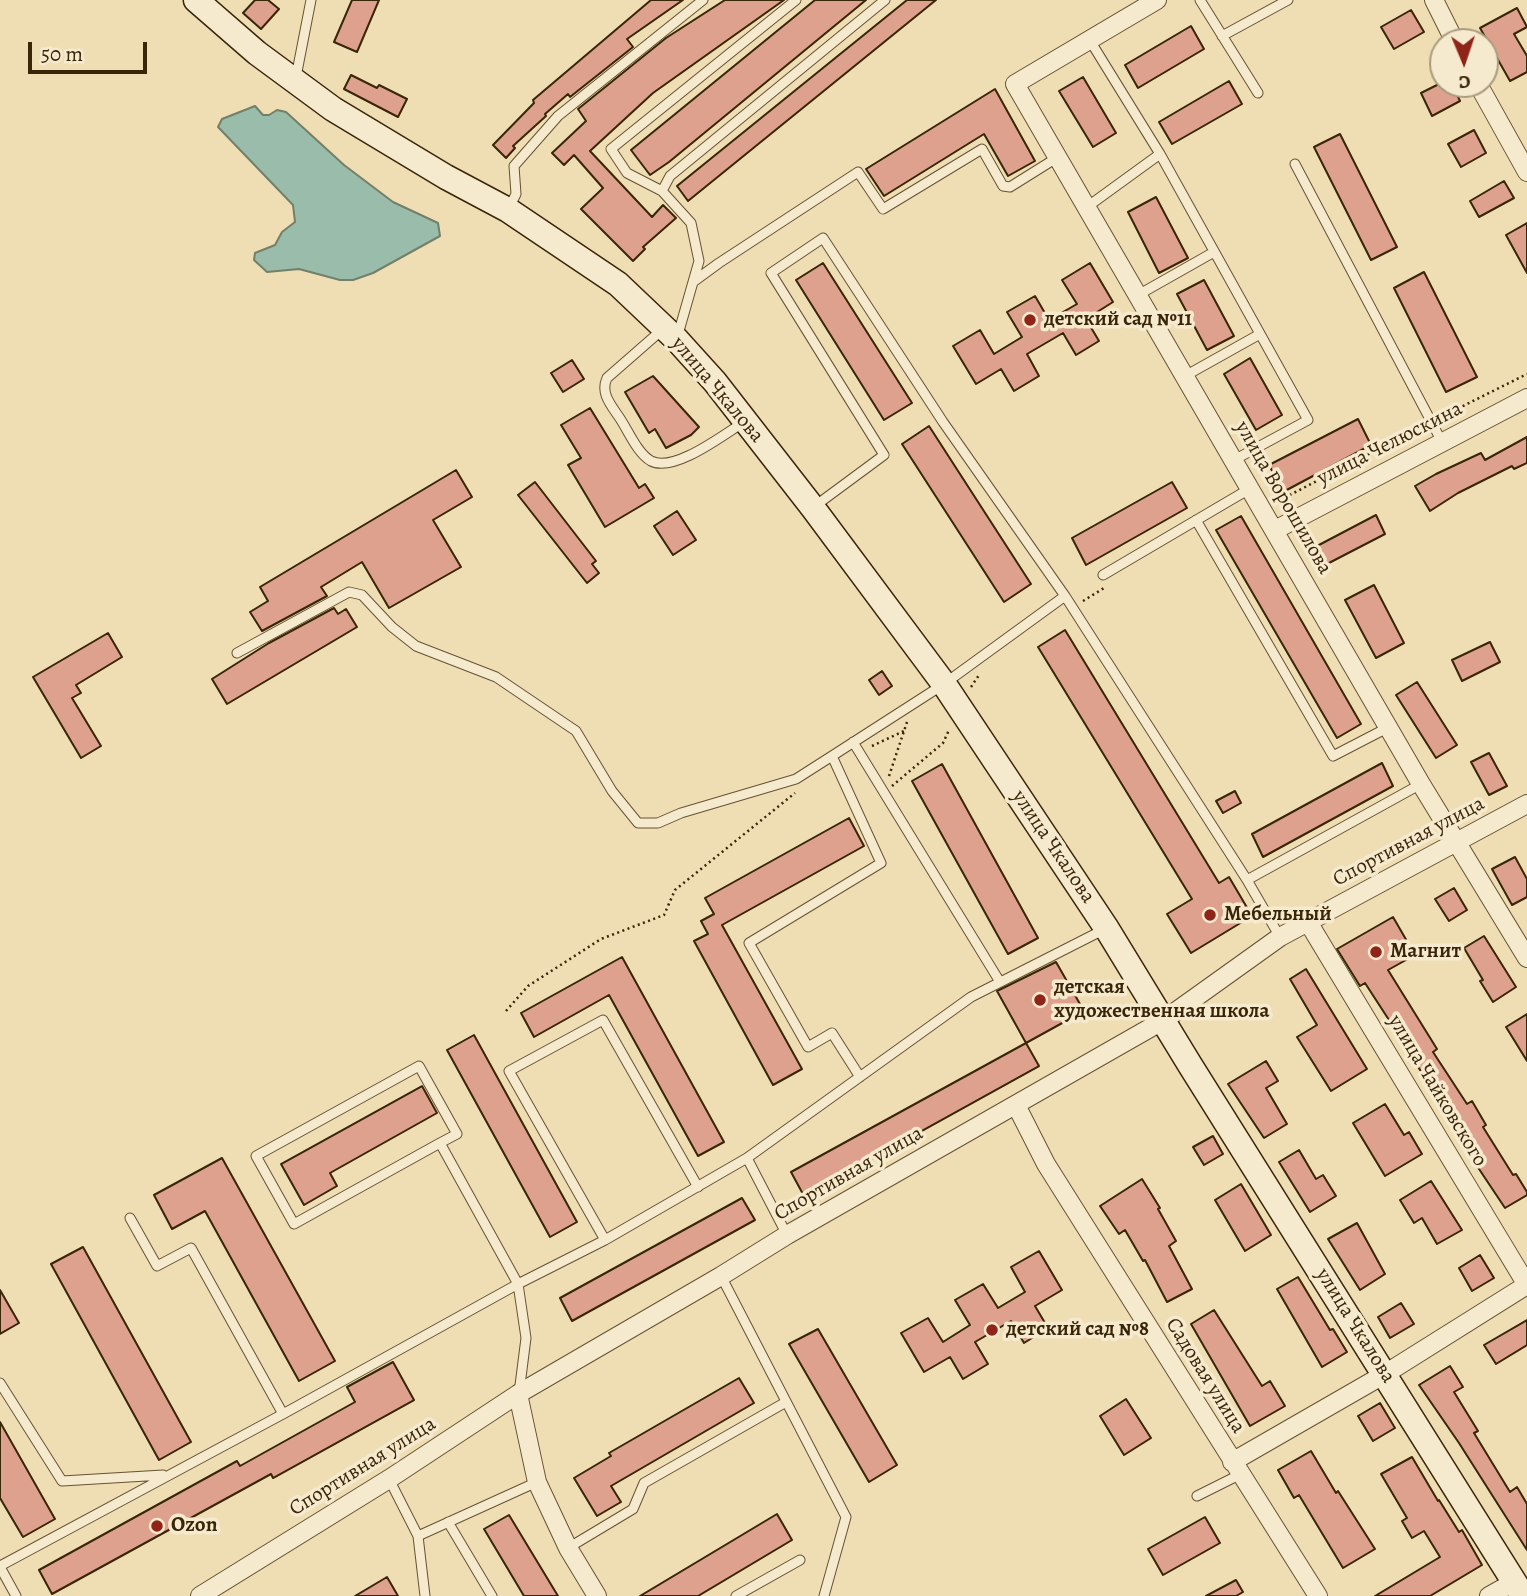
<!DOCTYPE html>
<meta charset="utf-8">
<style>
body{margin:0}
#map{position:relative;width:1527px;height:1596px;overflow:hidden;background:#efddb4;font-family:Alegreya,serif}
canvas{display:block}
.north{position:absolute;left:1429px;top:28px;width:70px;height:70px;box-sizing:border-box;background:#f5e9ce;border:2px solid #aa9b7e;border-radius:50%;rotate:178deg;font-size:19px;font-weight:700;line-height:28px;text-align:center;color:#392507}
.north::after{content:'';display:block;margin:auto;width:24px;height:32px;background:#8f2418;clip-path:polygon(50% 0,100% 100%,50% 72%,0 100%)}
.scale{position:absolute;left:28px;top:42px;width:119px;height:32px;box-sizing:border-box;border:4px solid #392507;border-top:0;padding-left:9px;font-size:21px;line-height:24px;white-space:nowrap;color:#392507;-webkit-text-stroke:5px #f5e9ce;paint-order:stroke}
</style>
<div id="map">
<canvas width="1527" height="1596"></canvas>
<div class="north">С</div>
<div class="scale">50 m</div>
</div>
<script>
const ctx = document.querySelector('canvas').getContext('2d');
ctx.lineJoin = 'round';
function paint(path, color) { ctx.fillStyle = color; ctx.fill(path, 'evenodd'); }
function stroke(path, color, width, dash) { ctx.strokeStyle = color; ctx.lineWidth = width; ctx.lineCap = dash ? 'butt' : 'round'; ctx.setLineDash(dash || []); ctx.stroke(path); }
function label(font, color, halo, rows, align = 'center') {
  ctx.font = font + ' Alegreya,serif'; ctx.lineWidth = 7; ctx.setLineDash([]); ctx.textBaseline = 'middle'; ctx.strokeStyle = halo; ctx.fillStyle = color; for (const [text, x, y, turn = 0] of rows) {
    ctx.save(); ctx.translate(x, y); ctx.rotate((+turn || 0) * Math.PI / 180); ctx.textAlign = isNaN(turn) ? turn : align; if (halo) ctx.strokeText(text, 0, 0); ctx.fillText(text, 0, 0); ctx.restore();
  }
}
const water = new Path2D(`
 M255,106L263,115H269L277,110L286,112L344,165L393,202L438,223L440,236L373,273L353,280H340L299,269L267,272L254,260L255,253L275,245L282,232L295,222L293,205L218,127L222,119Z`);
paint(water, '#9abcaa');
stroke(water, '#738069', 2);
const building = new Path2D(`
 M255,0H268L279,9L261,29L243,13Z
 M352,0H379L357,52L334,42Z
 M651,0H683L627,39L633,47L570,97L568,94L545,114L546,116L513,146L515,148L506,158L493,145L534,103L533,100Z
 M725,0H784L653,93L590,151L652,217L663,205L676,218L643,247L645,249L633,261L581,209L603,188L574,155L564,165L552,153L586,121L578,109L666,38Z
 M815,0H866L669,162L650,175L631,150Z
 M907,0H936L688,201L677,186Z
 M1517,8L1527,27L1514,34L1527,56V72L1510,81L1480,28Z
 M1411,10L1424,32L1394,49L1381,27Z
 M1191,26L1204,49L1138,88L1125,65Z
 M351,75L377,88L379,85L407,99L398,117L344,89Z
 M1083,77L1116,133L1093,147L1059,91Z
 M1229,81L1242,104L1172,144L1159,122Z
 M1439,84H1452L1460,101L1432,116L1421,93Z
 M995,89L1035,161L1008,176L984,134L884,196L866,169Z
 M1474,130L1486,153L1461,167L1448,144Z
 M1340,134L1397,247L1371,260L1314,147Z
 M1504,181L1514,198L1479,217L1470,201Z
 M1156,197L1188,258L1159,273L1128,212Z
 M1527,223V273L1506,235Z
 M823,263L912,403L884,420L796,280Z
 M1090,263L1113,302L1086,319L1099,341L1076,355L1063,333L1027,354L1039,376L1014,391L1001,369L976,384L953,346L980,330L994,354L1022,337L1007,312L1035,296L1049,320L1077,304L1062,280Z
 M1424,272L1477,377L1446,392L1394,288Z
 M1204,280L1234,336L1207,350L1177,294Z
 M1250,358L1282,415L1256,430L1224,374Z
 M572,360L584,379L563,392L551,373Z
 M653,376L699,427L691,435L666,448L655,429L649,433L625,392Z
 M590,408L639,488L645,484L654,498L605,527L568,465L581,458L561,425Z
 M1358,419L1371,445L1283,492L1269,465Z
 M929,426L1031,584L1004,602L902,444Z
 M1527,437V463L1514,469L1512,466L1458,493L1430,511L1415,486L1436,474L1481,453L1485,460Z
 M456,470L472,497L433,520L461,567L389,608L362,562L321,587L327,596L262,631L250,612L268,601L260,587Z
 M535,482L596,561L592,564L599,573L587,583L518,495Z
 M1172,482L1187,508L1086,565L1072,538Z
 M677,511L696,540L673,555L654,526Z
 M1376,515L1385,534L1327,564L1317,546Z
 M1241,516L1361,724L1337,738L1216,530Z
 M1374,585L1404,643L1376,658L1345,600Z
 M334,608L338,614L346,609L357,627L227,704L212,679L269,643Z
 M1065,630L1219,883L1229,877L1252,916L1191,953L1167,914L1192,899L1038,647Z
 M108,633L122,657L76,685L81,693L72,698L101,746L81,758L33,677Z
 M1490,642L1500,662L1462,681L1452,660Z
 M882,671L892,686L879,695L869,680Z
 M1417,682L1457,745L1436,758L1396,695Z
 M1489,753L1507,786L1489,795L1471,762Z
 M1382,763L1393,786L1263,857L1252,834Z
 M942,764L1038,938L1008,954L912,781Z
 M1235,791L1241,803L1223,813L1216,801Z
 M849,818L864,846L722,925L802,1069L773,1085L694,941L708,934L701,921L714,914L705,898Z
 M1515,857L1527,879V897L1512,905L1492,869Z
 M1454,888L1467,910L1449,921L1435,899Z
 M1393,917L1415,955L1388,970L1437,1049L1433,1052L1467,1104L1472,1101L1486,1125L1483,1127L1513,1175L1516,1174L1527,1192V1195L1505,1208L1469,1154L1471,1153L1448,1115L1389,1020L1365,983L1360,986L1337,949Z
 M1484,936L1516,987L1493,1002L1480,981L1483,980L1464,948Z
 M622,957L724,1142L698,1156L609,995L534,1037L521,1013Z
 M1056,962L1084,1011L1026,1043L997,991Z
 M1306,969L1367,1069L1331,1091L1297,1037L1317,1025L1290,979Z
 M1527,1014V1061L1506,1027Z
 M474,1035L577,1222L550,1237L447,1050Z
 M1026,1043L1039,1066L804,1196L791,1172Z
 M1266,1061L1278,1081L1266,1088L1287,1124L1264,1138L1228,1084Z
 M422,1086L437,1113L330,1173L337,1186L304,1205L281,1164Z
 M1385,1104L1404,1135L1409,1132L1422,1154L1385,1176L1353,1123Z
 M1213,1136L1223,1154L1204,1165L1193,1147Z
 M1299,1150L1316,1179L1323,1175L1336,1196L1310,1212L1279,1162Z
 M222,1158L335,1361L299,1381L205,1211L172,1229L154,1195Z
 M1142,1179L1160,1208L1158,1209L1176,1241L1169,1246L1192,1289L1167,1302L1145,1260L1143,1261L1125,1230L1119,1234L1100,1206Z
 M1431,1181L1462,1230L1437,1244L1422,1218L1414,1223L1400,1200Z
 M1241,1184L1271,1235L1245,1251L1215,1200Z
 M742,1198L755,1220L572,1321L560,1298Z
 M1357,1223L1385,1274L1360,1290L1328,1239Z
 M83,1247L191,1442L159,1460L51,1264Z
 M1039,1251L1062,1290L1035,1306L1048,1328L1024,1343L1011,1321L975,1342L988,1364L963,1379L950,1357L924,1372L901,1333L928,1318L943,1342L970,1325L955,1300L983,1284L998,1308L1025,1292L1011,1267Z
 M1480,1255L1494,1278L1472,1291L1459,1268Z
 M1298,1277L1330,1330L1333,1329L1347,1352L1322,1367L1277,1289Z
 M0,1290L19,1323L0,1334Z
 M1401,1303L1414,1324L1390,1338L1378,1317Z
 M1214,1310L1262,1386L1270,1381L1285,1406L1250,1426L1191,1324Z
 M1527,1320V1345L1496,1364L1484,1345Z
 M818,1329L897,1465L869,1482L789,1344Z
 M393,1362L414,1400L273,1478L271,1474L52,1594L39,1570L237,1461L240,1466L355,1402L347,1387Z
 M1450,1366L1463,1387L1454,1392L1478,1431L1474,1433L1510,1492L1517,1487L1527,1504V1550L1459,1443L1419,1385Z
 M739,1378L754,1403L611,1486L621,1502L597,1516L574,1478L611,1456L609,1453Z
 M1126,1399L1151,1438L1124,1455L1100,1416Z
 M1380,1403L1395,1428L1373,1441L1358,1416Z
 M0,1422L55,1519L23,1537L0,1498Z
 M1311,1451L1336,1493L1338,1491L1375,1549L1343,1568L1299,1495L1294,1498L1278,1470Z
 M1412,1457L1438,1501L1439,1500L1459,1532L1462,1530L1482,1565L1430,1596H1375L1440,1557L1424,1531L1412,1538L1402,1521L1407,1518L1381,1474Z
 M777,1514L792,1540L698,1596H640Z
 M509,1515L558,1596H524L484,1529Z
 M1205,1517L1220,1543L1163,1575L1148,1549Z
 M387,1577L398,1596H355Z
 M1236,1580L1243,1592L1236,1596H1206Z`);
paint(building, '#dea18d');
stroke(building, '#392507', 2);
const lane = new Path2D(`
 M1200,0L1258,93
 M1222,36L1288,0
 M1089,39L1160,154
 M296,77L311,0
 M1295,164L1442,442
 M662,191L627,173L611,149L796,0
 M1087,207L1160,154L1308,420L1234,460
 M509,208L516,194L514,166L558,116L703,0
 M693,282L719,263L858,172L883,209L982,149L1003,186L1010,187L1058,157
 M1138,295L1214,252
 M663,329L607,378C600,393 611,405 619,417C628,430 637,453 651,461C674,473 723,435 744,422
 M677,338L699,261L691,223L662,191L670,176L885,0
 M1185,376L1260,334
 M815,506L884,455L771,273L823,238L943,422L1065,596L1247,880L1280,937
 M1196,520L1333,756L1389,727
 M1103,575L1251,488
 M237,653L349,592L362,595L392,627L416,646L496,677L576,731L612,791L638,823H658L681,813L796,779L832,756
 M853,742L1000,982
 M1247,880L1421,784
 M860,1077L832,1033L808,1047L749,943L881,863L832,756L944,684L1065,596
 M747,1158L787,1235
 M130,1218L157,1266L191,1248L283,1414L518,1284L440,1143L294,1224L256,1156L419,1066L457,1134L440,1143
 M605,1240L509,1071L603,1020L698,1187
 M721,1276L846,1517L824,1596
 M0,1383L62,1481L163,1475
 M519,1393L526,1338L518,1284L605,1240L747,1158L971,997L1105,929
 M389,1479L418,1536
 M1197,1496L1241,1474
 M448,1522L492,1596
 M568,1548L633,1509L644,1483L786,1402
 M0,1566L283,1414
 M0,1567L16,1596
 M425,1596L418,1536L537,1482
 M736,1596L800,1560`);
const street = new Path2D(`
 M1157,0L1015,84L1421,784L1527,958
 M1434,0L1455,42
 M1478,84L1527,172
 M1275,530L1527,398
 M1308,922L1527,1285
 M1016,1105L1046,1164L1318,1596
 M518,1394L537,1482L568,1548L597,1596
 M1232,1462L1385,1374L1527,1285
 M200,1596L389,1479L518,1394L721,1276L787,1235L1164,1020L1280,937L1527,804
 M1489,1596L1514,1582`);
const secondary = new Path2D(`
 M196,0L257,53L333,109L446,177L508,210L618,284L677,340L715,382L813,508L944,684L1107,929L1190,1065L1523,1596`);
stroke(lane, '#665332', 11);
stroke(street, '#665332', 20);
stroke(secondary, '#392507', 27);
stroke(new Path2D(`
 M1443,416L1527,374
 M1274,500L1284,498L1421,427
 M1083,601L1104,588
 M971,687L979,675
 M872,746L904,731
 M889,776L907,722
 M892,786L943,743L949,730
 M506,1011L528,986L601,939L664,915L675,890L795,793`), '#392507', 2.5, [2, 3.5]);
stroke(lane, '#f5e9ce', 9);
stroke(street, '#f5e9ce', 18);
stroke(secondary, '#f5e9ce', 24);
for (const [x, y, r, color] of [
 [1030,320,7,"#8f2418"],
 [1210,915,7,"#8f2418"],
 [1376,952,7,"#8f2418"],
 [1040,1000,7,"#8f2418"],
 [992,1330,7,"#8f2418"],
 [157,1526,7,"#8f2418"]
]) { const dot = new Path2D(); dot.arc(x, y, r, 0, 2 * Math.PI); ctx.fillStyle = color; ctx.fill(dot); stroke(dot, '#f5e9ce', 2.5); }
label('bold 21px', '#392507', '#f5e9ce', [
 ["детский сад №11",1044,320],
 ["Мебельный",1224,915],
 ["Магнит",1390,952],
 ["детская",1054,988],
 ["художественная школа",1054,1012],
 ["детский сад №8",1006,1330],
 ["Ozon",171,1526]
], 'left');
label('21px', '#392507', '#f5e9ce', [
 ["улица Чкалова",717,390,50],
 ["улица Челюскина",1390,444,-27],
 ["улица Ворошилова",1283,498,60],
 ["Спортивная улица",1409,842,-28],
 ["улица Чкалова",1053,847,56],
 ["улица Чайковского",1437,1091,59],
 ["Спортивная улица",849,1174,-30],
 ["улица Чкалова",1355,1326,58],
 ["Садовая улица",1205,1376,58],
 ["Спортивная улица",363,1467,-32]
]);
</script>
